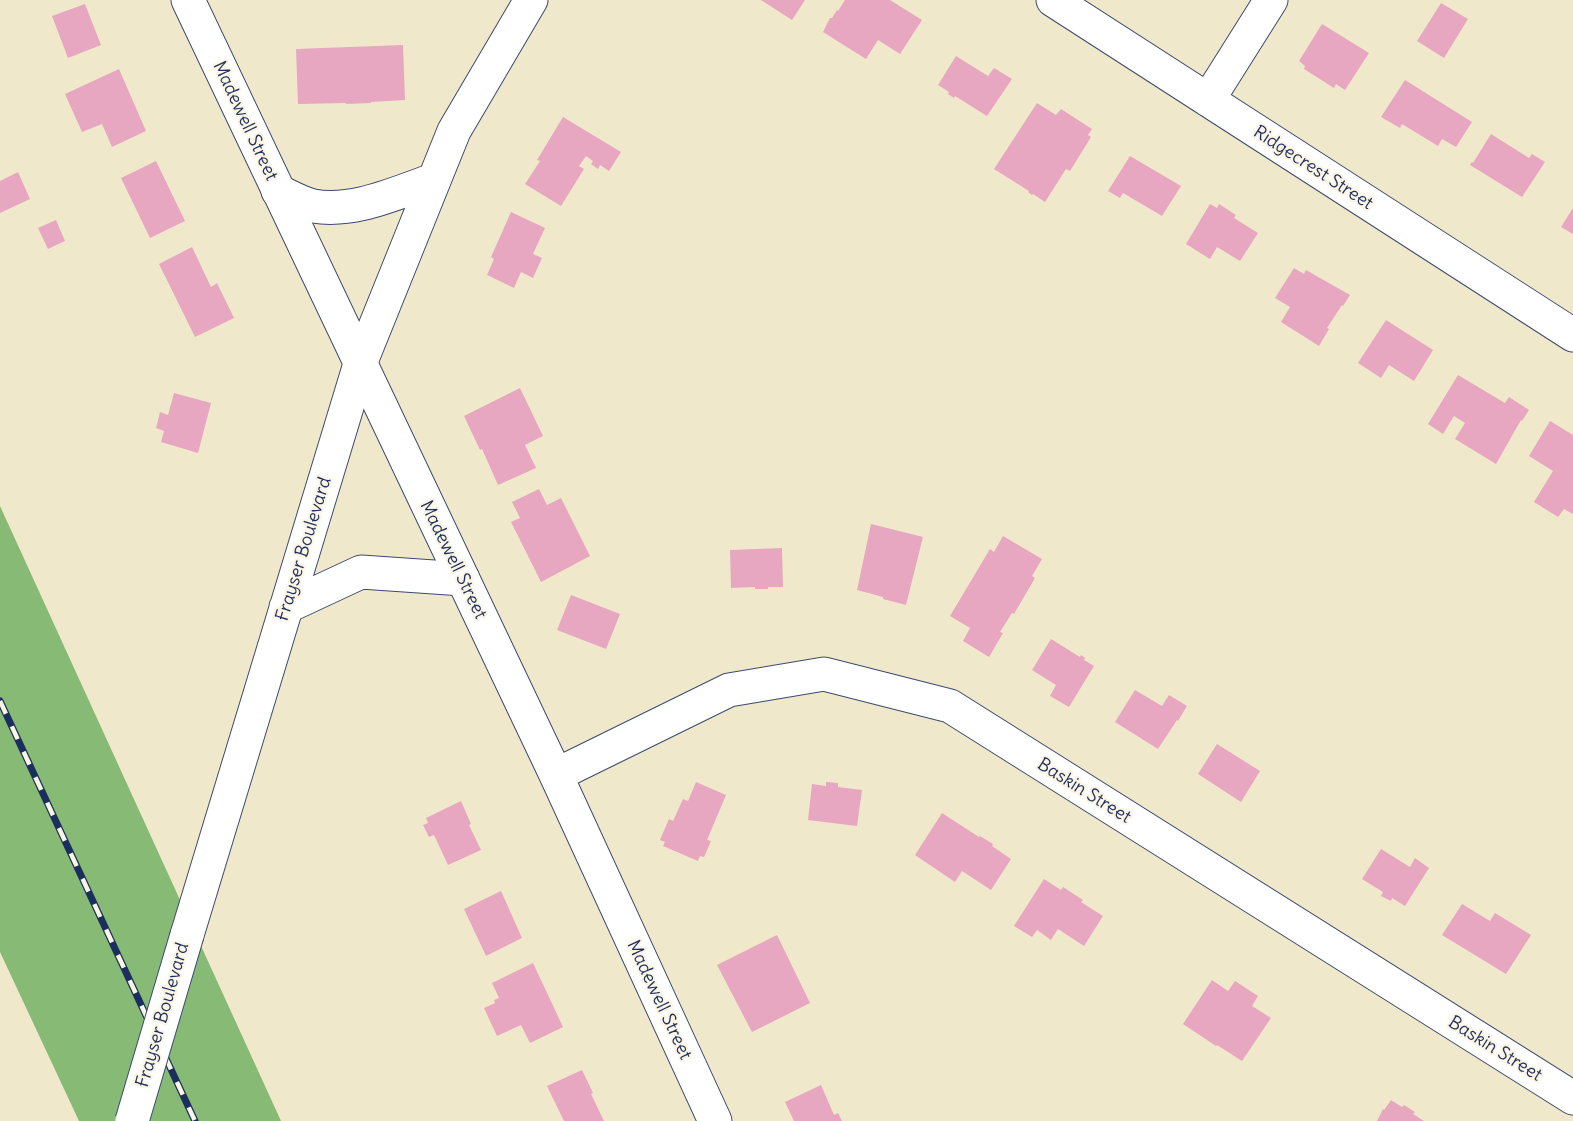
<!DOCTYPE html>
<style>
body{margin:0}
canvas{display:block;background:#f0e8cb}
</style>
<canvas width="1573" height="1121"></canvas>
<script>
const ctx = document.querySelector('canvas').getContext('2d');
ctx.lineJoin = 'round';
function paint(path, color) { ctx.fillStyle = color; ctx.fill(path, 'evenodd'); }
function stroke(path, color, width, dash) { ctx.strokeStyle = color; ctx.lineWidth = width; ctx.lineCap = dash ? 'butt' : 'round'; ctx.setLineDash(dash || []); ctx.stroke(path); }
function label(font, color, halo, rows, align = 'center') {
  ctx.font = font + ' Delius,sans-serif'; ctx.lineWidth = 4.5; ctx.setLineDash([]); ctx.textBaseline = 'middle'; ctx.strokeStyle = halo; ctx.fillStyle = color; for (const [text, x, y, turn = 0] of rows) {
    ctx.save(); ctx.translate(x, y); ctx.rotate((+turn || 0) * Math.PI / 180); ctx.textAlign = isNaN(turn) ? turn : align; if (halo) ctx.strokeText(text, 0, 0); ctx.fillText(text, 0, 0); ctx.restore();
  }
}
paint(new Path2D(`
 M0,506L281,1121H79L0,952Z`), '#87ba74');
paint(new Path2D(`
 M761,0H805L792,20Z
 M845,0H890L922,20L900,54L878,40L866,59L823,32L830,18H832L837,10L838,11Z
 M1441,3L1468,19L1444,58L1417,41Z
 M85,4L101,45L68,58L52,16Z
 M1322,24L1369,53L1345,90L1336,84L1334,88L1304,69L1305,66L1299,61Z
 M403,45L405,100L371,102V103L346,104V103L298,104L296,49Z
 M956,56L988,76L994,68L1012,79L987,116L955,96L954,98L948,94L949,92L938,85Z
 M119,69L146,131L112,147L102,124L82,132L65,94Z
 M1405,80L1472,122L1456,147L1442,139L1438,146L1402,124L1400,128L1381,117Z
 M1037,103L1056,115L1061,109L1092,129L1088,135L1091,137L1070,171L1066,169L1045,202L1033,194L1032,195L1028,192L1029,191L994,169Z
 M563,117L621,152L609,171L600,165L598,169L591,164L593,161L586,156L579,166L584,169L561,206L525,184L540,161L537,160Z
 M1491,134L1529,158L1532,154L1545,162L1522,197L1470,165L1472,162L1473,163Z
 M1130,156L1181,186L1162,216L1123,193L1120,198L1108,191Z
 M156,161L185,221L150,238L121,178Z
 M18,172L30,199L0,213V181Z
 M1210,204L1217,208L1219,204L1236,215L1234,218L1258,233L1240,261L1217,247L1210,259L1186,244Z
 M1573,208V234L1561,227Z
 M511,212L545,228L533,254L542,258L533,278L521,272L514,288L487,275L494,259L491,257Z
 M56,220L65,241L48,249L38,228Z
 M192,247L211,287L217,283L234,318L195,337L159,264Z
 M1294,268L1304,274L1306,270L1350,295L1343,306L1342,305L1327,328L1329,329L1319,346L1281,322L1290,307L1275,298Z
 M1386,320L1433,350L1414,381L1389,365L1381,378L1358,363Z
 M1458,375L1505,403L1509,397L1529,410L1522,421L1521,420L1496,464L1455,439L1465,423L1454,416L1443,434L1428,424Z
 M520,388L543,436L525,445L536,468L498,485L482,449L480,450L464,416Z
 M174,393L211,403L198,453L161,442L164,431L156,428L160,412L168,415Z
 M1550,421L1573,435V514L1564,509L1558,517L1534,502L1553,471L1529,456Z
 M539,489L547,505L561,498L590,556L541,582L511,522L520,518L512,502Z
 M871,524L923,537L906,605L883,599V597L857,590Z
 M1003,536L1042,559L1032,576L1035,578L1014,614L1012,613L1000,632L1003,633L989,657L963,641L970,628L950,616L990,549L994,552Z
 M782,548L783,587H768V589H755V587L731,588L730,550Z
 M571,595L620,614L606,649L557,630Z
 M1051,639L1080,657L1081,655L1085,658L1084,660L1094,666L1069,707L1050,696L1056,685L1032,670Z
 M1135,690L1162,706L1169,695L1187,706L1178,721L1177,720L1158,749L1115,722Z
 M1217,744L1260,771L1241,802L1198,774Z
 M696,782L726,795L707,840L711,841L704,857L700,856L698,861L663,846L665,842L660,840L669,819L673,821L683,799L688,801Z
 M826,782L838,783V787L862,790L857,826L808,820L812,784L826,786Z
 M461,801L471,824L469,825L481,850L448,865L434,835L429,837L423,825L428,823L426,818Z
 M942,813L979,837L980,836L993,844L992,846L1011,859L991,890L962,871L955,882L915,855Z
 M1381,849L1410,867L1415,858L1429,868L1405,906L1392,898L1391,901L1381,896L1383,892L1362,879Z
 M1044,879L1061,890L1063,887L1083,900L1081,902L1103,916L1084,946L1058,929L1051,940L1037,930L1032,937L1014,926Z
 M501,891L522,938L486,956L464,909Z
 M1462,904L1490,921L1495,913L1531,935L1506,974L1442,935Z
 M777,935L810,1003L752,1032L717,965Z
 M533,963L563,1027L530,1043L521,1025L497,1036L484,1008L495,1003L494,1000L499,998L492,983Z
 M1212,980L1228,991L1235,981L1258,996L1252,1006L1271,1018L1242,1061L1217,1045L1216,1046L1183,1024Z
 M582,1070L593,1093L591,1094L604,1121H564L547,1086Z
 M821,1085L834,1115L838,1113L842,1121H794L785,1102Z
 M1391,1100L1402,1107L1404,1105L1415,1112L1413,1114L1424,1121H1377L1383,1109L1384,1110Z`), '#e7a7c1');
const minor = new Path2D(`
 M188,0L556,775L715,1121
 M1053,0L1573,335
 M1208,100L1271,0
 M556,775L729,690L824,674L950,706L1573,1098`);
const secondary = new Path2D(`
 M278,191C289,196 301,203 313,206C355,213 395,193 434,180
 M286,607L361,572L463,579
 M187,935L360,364L454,131L531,0`);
stroke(minor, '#3b4b6e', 35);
stroke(secondary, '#3b4b6e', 35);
stroke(minor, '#fff', 33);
stroke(secondary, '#fff', 33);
const rail = new Path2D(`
 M0,701L195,1121`);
stroke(rail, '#1b2f5e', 7);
stroke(rail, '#fcf5e5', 4.5, [14]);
const secondaryBridge = new Path2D(`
 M132,1121L187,935`);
stroke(secondaryBridge, '#3b4b6e', 35, []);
stroke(secondaryBridge, '#fff', 33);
label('18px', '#1b2f5e', '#fcf5e5', [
 ["Madewell Street",245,121,65],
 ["Ridgecrest Street",1313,168,33],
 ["Frayser Boulevard",304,549,-73],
 ["Madewell Street",453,560,64],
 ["Baskin Street",1084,791,32],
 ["Madewell Street",659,1000,65],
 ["Frayser Boulevard",163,1015,-74],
 ["Baskin Street",1495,1049,32]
]);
</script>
